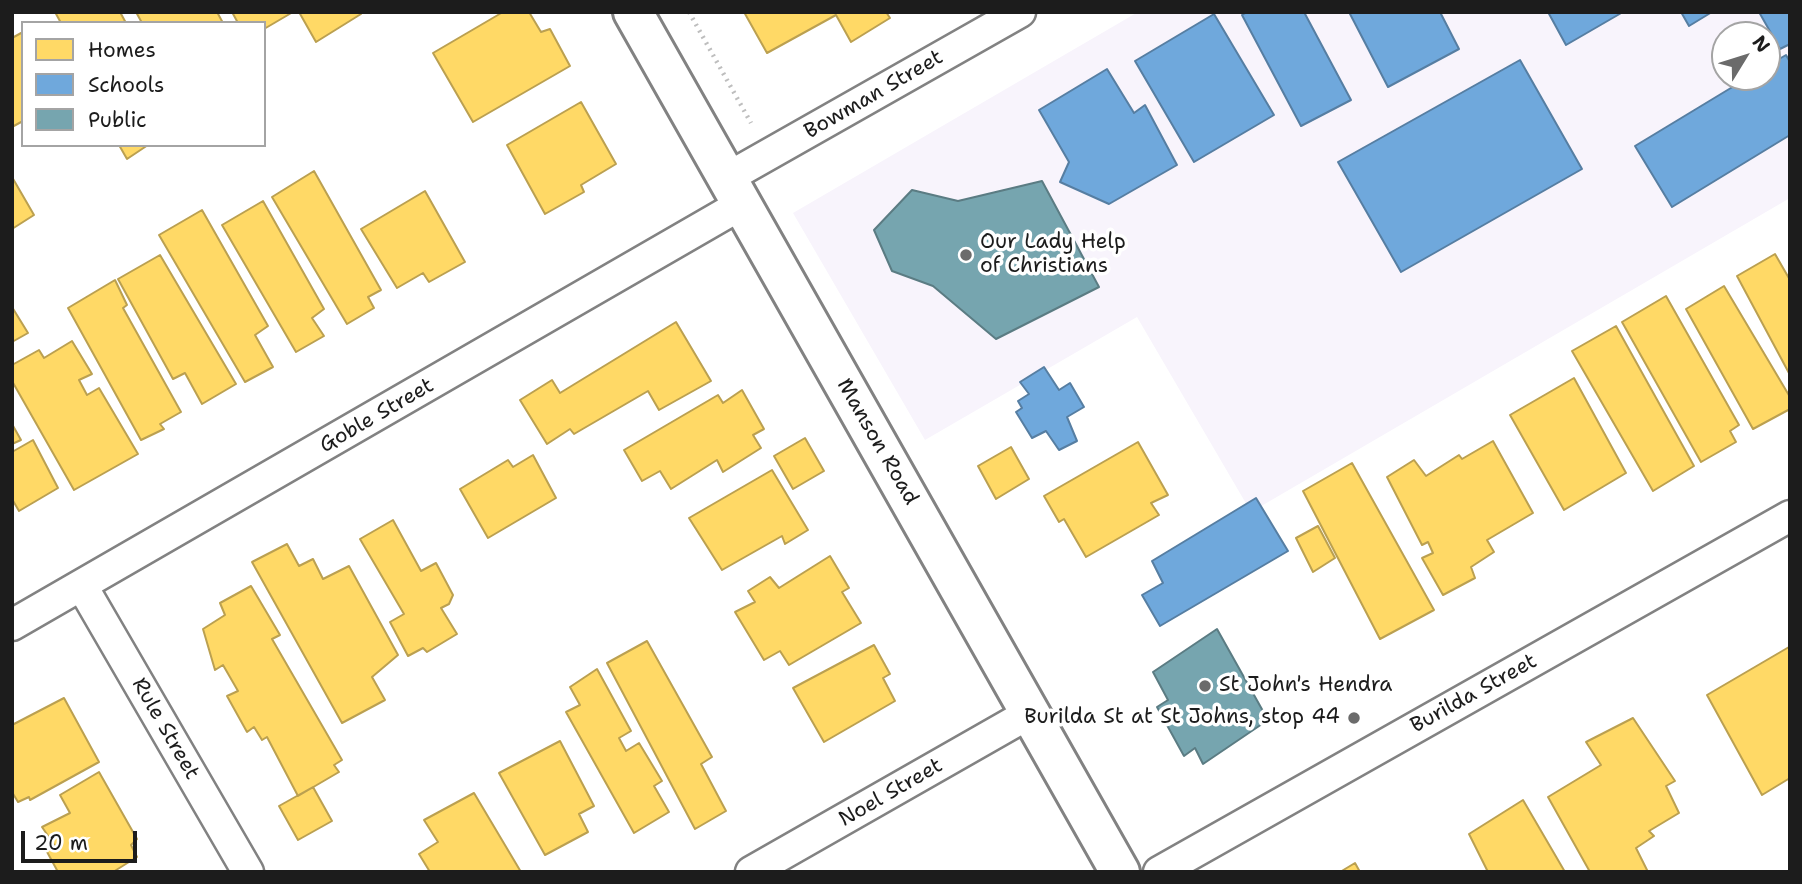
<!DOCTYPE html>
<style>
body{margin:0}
#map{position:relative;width:1802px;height:884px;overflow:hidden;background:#fff;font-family:"Shantell Sans",sans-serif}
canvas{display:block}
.frame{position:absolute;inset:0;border:14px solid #1c1c1c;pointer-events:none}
.legend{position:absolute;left:21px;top:21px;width:245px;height:126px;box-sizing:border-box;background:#fff;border:2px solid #a4a4a4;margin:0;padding:9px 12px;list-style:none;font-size:21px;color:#1c1c1c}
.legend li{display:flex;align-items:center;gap:14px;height:35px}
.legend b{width:35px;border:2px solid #a4a4a4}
.north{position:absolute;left:1711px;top:21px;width:70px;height:70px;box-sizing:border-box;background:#fff;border:2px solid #a4a4a4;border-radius:50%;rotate:52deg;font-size:19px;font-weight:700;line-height:28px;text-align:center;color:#1c1c1c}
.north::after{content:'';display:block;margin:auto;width:24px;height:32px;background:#6b6b6b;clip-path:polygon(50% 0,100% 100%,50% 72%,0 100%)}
.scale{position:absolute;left:21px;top:831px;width:116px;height:32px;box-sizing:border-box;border:4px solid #1c1c1c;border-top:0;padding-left:9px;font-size:21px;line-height:24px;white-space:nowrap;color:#1c1c1c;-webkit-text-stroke:5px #fff;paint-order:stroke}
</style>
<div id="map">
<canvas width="1802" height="884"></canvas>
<div class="frame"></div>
<ul class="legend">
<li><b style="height:19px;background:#ffd966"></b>Homes</li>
<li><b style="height:19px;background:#6fa8dc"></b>Schools</li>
<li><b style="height:19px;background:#76a5af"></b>Public</li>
</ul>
<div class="north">N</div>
<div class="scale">20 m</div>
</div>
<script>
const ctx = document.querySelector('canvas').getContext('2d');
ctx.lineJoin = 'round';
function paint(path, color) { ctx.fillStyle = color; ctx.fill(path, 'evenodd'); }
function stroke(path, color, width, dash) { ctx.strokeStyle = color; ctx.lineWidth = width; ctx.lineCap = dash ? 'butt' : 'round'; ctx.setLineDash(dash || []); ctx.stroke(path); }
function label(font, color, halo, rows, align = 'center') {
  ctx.font = font + ' "Shantell Sans",sans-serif'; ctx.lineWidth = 7; ctx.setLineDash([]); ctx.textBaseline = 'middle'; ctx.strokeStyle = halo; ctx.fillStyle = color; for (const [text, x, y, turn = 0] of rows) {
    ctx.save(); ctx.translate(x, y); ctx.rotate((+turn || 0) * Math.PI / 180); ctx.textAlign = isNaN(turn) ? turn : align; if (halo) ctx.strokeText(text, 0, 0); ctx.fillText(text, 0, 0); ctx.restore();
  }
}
paint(new Path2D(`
 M1138,12H1790V198L1251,512L1137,317L925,440L793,213ZM1725,35H1767V77H1725Z`), '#f8f4fc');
const homes = new Path2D(`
 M55,12H120L126,23H61Z
 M136,12H217L223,23H142Z
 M232,12H293L264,29V23H238Z
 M299,12H361V14L316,42Z
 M503,12H529L541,32L550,29L570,66L473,122L433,53Z
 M744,12H886L890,18L851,42L836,15L767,53Z
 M23,32V121L12,127V38Z
 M581,102L616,164L581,185L584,192L545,214L507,145Z
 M119,145H148L127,159Z
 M314,171L381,290L368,297L374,308L347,324L272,197Z
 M12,177L34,215L12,229Z
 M425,191L465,262L429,282L423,273L397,288L361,229Z
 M263,201L324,309L312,318L324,336L296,352L222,225Z
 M202,210L268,326L255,335L273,367L245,382L159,235Z
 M1775,254L1790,280V375L1737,276Z
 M160,255L236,384L202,404L185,373L173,379L118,279Z
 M115,280L127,305L123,308L181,412L160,424L164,429L141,440L68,308Z
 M1724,286L1790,397V409L1753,429L1686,309Z
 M1666,296L1739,425L1730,431L1736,442L1701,462L1622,322Z
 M12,307L28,333L12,342Z
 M676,322L711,381L659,410L648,391L574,434L570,429L547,444L520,400L552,380L560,393Z
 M1616,326L1694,466L1653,491L1572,351Z
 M72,341L92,374L79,380L87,395L99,388L138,454L74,490L12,381V365L39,350L44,358Z
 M1574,378L1626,473L1564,510L1510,415Z
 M742,390L764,429L753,435L761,448L723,472L717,460L671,489L660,471L642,481L624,450L718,395L723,403Z
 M12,424L21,440L12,444Z
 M805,438L824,471L793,489L774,456Z
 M33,440L58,488L19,511L12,499V452Z
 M1493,441L1533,513L1487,540L1494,552L1471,567L1475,578L1443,595L1422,558L1433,553L1428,542L1422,545L1387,477L1414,460L1426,476L1459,455L1462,459Z
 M1138,442L1168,495L1151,503L1159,515L1086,557L1064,519L1059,522L1044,496Z
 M1011,447L1029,479L996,499L978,466Z
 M533,455L556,498L488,538L460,489L508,460L513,467Z
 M1352,463L1434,610L1380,639L1303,491Z
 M772,470L808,530L785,544L782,536L722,570L689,518Z
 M393,520L421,571L436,563L453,595L449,604L441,608L457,634L427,652L423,648L408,656L390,622L404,614L360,539Z
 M1318,526L1335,558L1313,572L1296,538Z
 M287,544L299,566L313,559L323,579L349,566L398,655L372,677L385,700L342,723L252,562Z
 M830,556L849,588L842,592L861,623L789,665L780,651L764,660L735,612L755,602L748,591L770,577L779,588Z
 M251,586L280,635L272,639L342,760L334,765L339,772L298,796L267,737L262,740L254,727L247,732L227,696L238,691L223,665L215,670L203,629L225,615L220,603Z
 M647,641L712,757L701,764L726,811L695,829L607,663Z
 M874,645L890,674L883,678L895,701L824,742L793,688Z
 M1789,647L1790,778L1762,795L1707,695Z
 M597,669L631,731L619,738L626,751L639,743L662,781L654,786L669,812L634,833L566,712L580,705L570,687Z
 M64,698L99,762L30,800L29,797L18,802L12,792V725Z
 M1633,718L1675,781L1666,786L1679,813L1649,831L1654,836L1636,848L1648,872H1590L1548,797L1601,765L1586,742Z
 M560,741L594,806L579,814L588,832L545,855L499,773Z
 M99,772L137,839L131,845L137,857L113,872H58L46,850L55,846L42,827L70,813L60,795Z
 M313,787L332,821L298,840L279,806Z
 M474,793L521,872H430L419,854L438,842L424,820Z
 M1523,800L1565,872H1488L1469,834Z
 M1355,863L1360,872H1340Z`);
paint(homes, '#ffd966');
stroke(homes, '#bba050', 2);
const schools = new Path2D(`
 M1247,12H1304L1351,100L1301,126L1242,15Z
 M1349,12H1440L1459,49L1388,87Z
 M1548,12H1623L1566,45Z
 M1681,12H1712L1689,26Z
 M1759,12H1790V44L1780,49Z
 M1214,14L1274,115L1194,162L1135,61Z
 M1786,55L1790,62V135L1672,207L1635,146L1749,77H1767V66Z
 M1520,60L1582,169L1401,272L1338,162Z
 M1107,69L1134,113L1145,105L1177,165L1109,204L1060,182L1069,162L1039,110Z
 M1044,367L1059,390L1070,383L1084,407L1067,417L1077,441L1059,450L1046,431L1032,438L1016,412L1022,408L1018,401L1029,394L1020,382Z
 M1256,498L1288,551L1160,626L1142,595L1163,583L1152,561Z`);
paint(schools, '#6fa8dc');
stroke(schools, '#567ea2', 2);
const public = new Path2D(`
 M1042,181L1099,287L996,339L933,286L892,271L874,230L912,190L958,201Z
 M1217,629L1268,720L1203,764L1195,748L1184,756L1157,707L1168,700L1153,672Z`);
paint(public, '#76a5af');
stroke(public, '#5b7c83', 2);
const street = new Path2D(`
 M727,178L1020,12
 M82,586L248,872
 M12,625L742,204
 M751,872L1030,713
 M1159,872L1790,516`);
const secondary = new Path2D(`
 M633,12L1120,872`);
stroke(street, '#828282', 35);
stroke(secondary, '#828282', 44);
stroke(new Path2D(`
 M689,12L751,123`), '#bebebe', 4.5, [2, 5]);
stroke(street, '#fff', 30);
stroke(secondary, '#fff', 38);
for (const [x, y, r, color] of [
 [966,255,7,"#6b6b6b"],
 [1205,686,7,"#6b6b6b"],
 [1354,718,7,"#6b6b6b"]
]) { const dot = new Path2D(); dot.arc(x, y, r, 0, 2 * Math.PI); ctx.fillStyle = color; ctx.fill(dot); stroke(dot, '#fff', 2.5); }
label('21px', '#1c1c1c', '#fff', [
 ["Bowman Street",874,95,-30],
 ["Goble Street",377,416,-30],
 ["Manson Road",877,442,60],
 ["Burilda Street",1474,694,-29],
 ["Rule Street",165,729,60],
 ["Noel Street",891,793,-30]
]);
label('21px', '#1c1c1c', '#fff', [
 ["Our Lady Help",980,243],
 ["of Christians",980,267],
 ["St John's Hendra",1219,686],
 ["Burilda St at St Johns, stop 44",1340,718,"right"]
], 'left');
</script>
